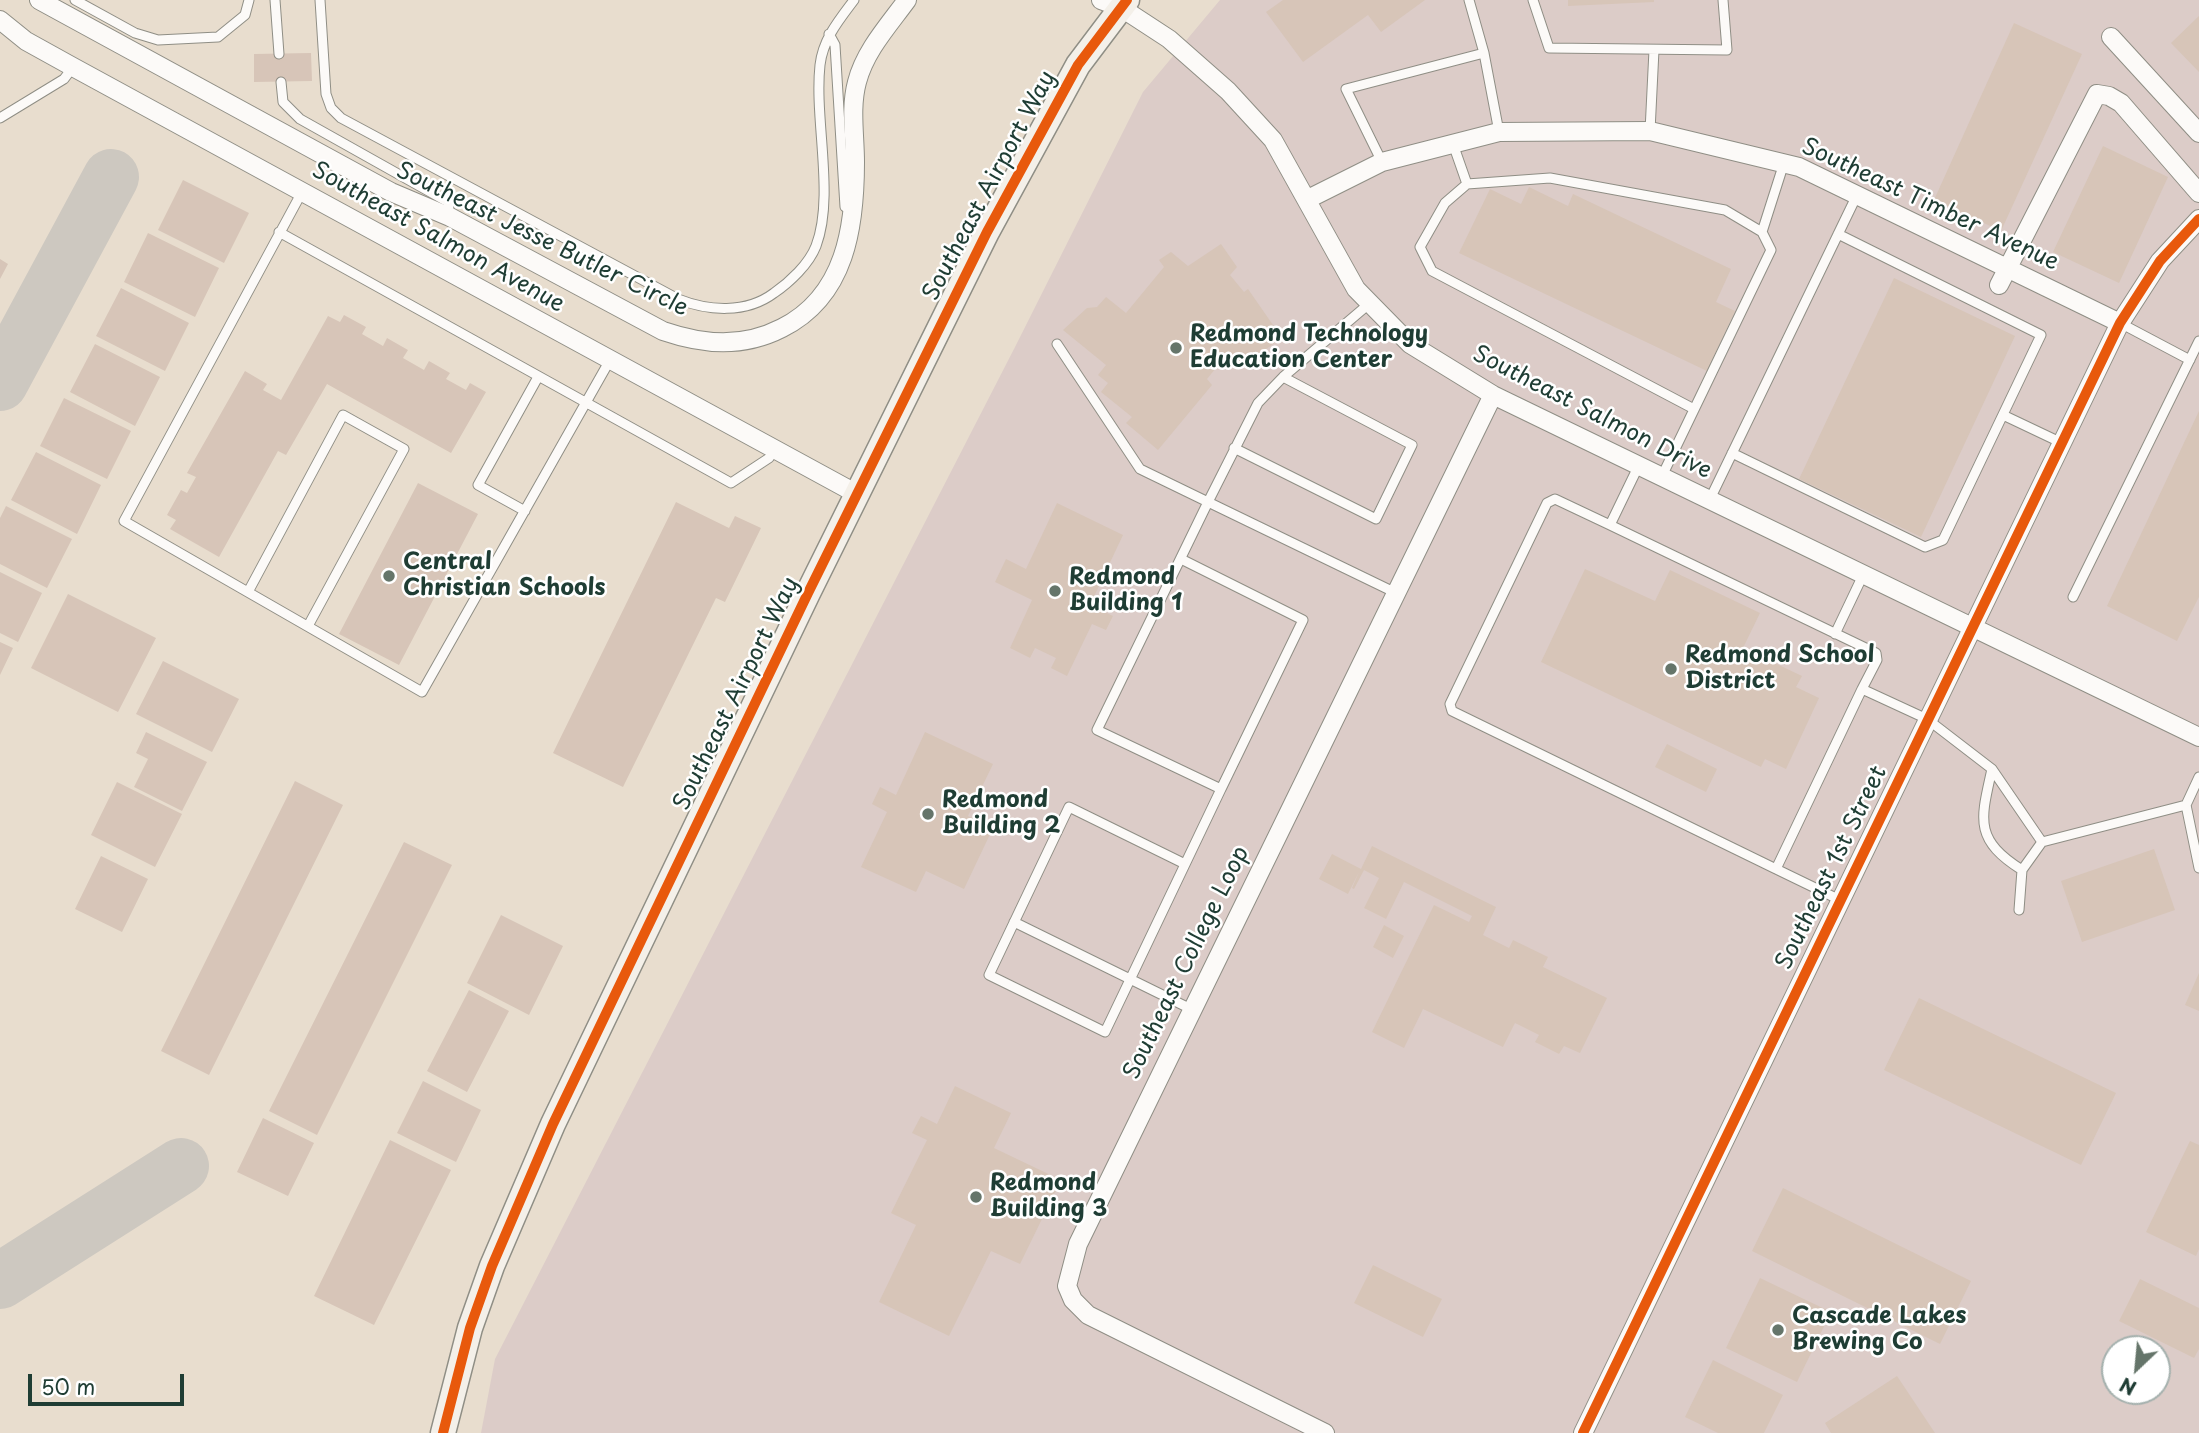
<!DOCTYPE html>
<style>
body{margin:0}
#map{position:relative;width:2199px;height:1433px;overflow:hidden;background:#e8ddce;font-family:"Playpen Sans",sans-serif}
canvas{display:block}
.north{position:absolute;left:2101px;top:1335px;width:70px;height:70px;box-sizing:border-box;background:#fff;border:2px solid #a5b1ae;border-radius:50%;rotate:206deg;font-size:19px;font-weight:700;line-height:28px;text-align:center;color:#1f3d34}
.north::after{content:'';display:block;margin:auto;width:24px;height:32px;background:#65756a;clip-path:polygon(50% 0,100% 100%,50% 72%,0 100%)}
.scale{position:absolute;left:28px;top:1374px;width:156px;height:32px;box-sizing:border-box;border:4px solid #1f3d34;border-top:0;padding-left:9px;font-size:21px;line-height:24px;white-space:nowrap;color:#1f3d34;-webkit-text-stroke:5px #fff;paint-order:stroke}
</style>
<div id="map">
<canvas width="2199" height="1433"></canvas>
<div class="north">N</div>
<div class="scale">50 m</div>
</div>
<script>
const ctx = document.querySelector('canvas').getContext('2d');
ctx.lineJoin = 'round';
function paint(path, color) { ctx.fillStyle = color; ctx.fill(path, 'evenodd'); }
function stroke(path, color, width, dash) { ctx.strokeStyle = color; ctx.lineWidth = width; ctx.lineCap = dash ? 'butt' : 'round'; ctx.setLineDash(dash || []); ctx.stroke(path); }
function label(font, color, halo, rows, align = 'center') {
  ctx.font = font + ' "Playpen Sans",sans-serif'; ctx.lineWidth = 5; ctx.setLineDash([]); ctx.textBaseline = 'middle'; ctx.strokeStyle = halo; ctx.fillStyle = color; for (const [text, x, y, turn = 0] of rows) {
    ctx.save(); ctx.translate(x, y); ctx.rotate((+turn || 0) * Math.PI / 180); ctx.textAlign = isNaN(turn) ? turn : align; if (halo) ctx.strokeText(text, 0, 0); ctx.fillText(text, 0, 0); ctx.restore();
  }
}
paint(new Path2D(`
 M1220,0H2199V1433H481L495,1359L1014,349L1143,92ZM2115,1349H2157V1391H2115Z`), '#dcccc8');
stroke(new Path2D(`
 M0,383L111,177
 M0,1281L181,1166`), '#cdc8c0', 56);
paint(new Path2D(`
 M1283,0H1425L1381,32L1368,15L1303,62L1266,12Z
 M1568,0H1654V2L1568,6Z
 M2199,16V72L2171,43Z
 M2014,23L2082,54L2001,231L1934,200Z
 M311,53L312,81L254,82V54Z
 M2103,146L2168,177L2119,283L2053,252Z
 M183,180L249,213L224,263L158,230Z
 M1529,187L1568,206L1573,194L1731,269L1716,302L1735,311L1707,371L1459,253L1490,189L1521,204Z
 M148,233L219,268L195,317L124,282Z
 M1221,244L1237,267L1230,275L1244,292L1248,289L1282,338L1237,369L1224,358L1207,379L1212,385L1158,450L1126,423L1132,417L1101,392L1108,383L1098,375L1106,365L1063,330L1087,308L1097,307L1106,297L1126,313L1164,267L1159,260L1171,252L1188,266Z
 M0,259L8,264L0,279Z
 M1894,278L2015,336L1921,537L1799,479Z
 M121,288L189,323L165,371L96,336Z
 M344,315L366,327L362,334L383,346L387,338L408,350L403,358L424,370L429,361L450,373L446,379L466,390L470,383L486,392L451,453L327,384L286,455L278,451L219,557L170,529L176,520L167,515L181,490L187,493L196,477L187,473L245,371L267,384L263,390L281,400L328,316L340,322Z
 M95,344L160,377L135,426L70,392Z
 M64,398L131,431L107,479L40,446Z
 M2199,411V597L2177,641L2107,606Z
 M36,452L101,485L77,534L11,500Z
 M418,483L478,514L399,665L339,634Z
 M676,502L729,528L735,516L761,528L725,602L716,598L623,787L553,753Z
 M1057,503L1123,535L1090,605L1113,616L1106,630L1092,624L1067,676L1051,668L1056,658L1035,648L1030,658L1010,648L1032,600L995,582L1006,559L1026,569Z
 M6,506L72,539L47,588L0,564V518Z
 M1585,569L1655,601L1670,570L1760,613L1743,648L1802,676L1796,687L1819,698L1786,769L1765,759L1761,767L1541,662Z
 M0,572L42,593L18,642L0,633Z
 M68,594L156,638L118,712L31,668Z
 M0,642L13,648L0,675Z
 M163,661L239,699L212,752L136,714Z
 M146,732L207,762L182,811L134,787L148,759L136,753Z
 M925,732L993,764L968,816L993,828L964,889L926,871L916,892L861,867L887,812L872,804L880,787L896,795Z
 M1667,744L1717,769L1706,792L1655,767Z
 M295,781L343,805L209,1075L161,1051Z
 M117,782L182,814L155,867L91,835Z
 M404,842L452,865L317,1135L269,1111Z
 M1372,846L1496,907L1483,935L1509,948L1513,940L1548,957L1543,967L1607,998L1580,1053L1564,1046L1559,1054L1535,1042L1539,1035L1515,1023L1503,1047L1423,1009L1404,1048L1372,1032L1434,905L1469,922L1472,916L1404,882L1386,919L1364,908L1379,878L1364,870L1354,889L1352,888L1359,872L1348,894L1319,879L1332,854L1361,869Z
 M2154,849L2175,910L2082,942L2061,881Z
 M101,856L148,879L122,932L75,909Z
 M501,915L563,946L529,1015L467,983Z
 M1384,925L1404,936L1393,958L1373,947Z
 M2199,973V1011L2185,1005Z
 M469,990L509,1011L467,1092L427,1071Z
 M1919,998L2116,1093L2081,1165L1884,1070Z
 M423,1081L481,1110L456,1162L397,1133Z
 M955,1086L1011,1113L994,1148L1061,1180L1020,1264L991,1251L949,1336L879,1302L916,1225L891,1213L927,1140L912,1133L921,1116L937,1124Z
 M263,1118L314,1143L288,1196L237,1172Z
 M390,1140L451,1170L374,1325L314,1296Z
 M2190,1141L2199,1145V1249L2196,1256L2146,1232Z
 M1783,1188L1971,1281L1940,1344L1752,1251Z
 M1373,1265L1442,1299L1423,1337L1354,1303Z
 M1760,1278L1831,1312L1797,1382L1726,1348Z
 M2140,1279L2199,1308V1349L2194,1358L2119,1321Z
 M1713,1360L1783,1395L1764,1433H1718L1685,1417Z
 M1897,1376L1935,1433H1831L1825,1423Z`), '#d7c5b8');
const lane = new Path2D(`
 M75,0L135,33L158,40L218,37L245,15L249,0
 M275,0L279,54
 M320,0L326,94L331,108L341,118L678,299C708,311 746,314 774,293C790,282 809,264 816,246C835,196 814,120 820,65C823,39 839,20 854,0
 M1469,0L1484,53L1499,132
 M1533,0L1549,48L1727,50L1723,0
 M829,34L835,45L845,207
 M281,82L283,102L300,119L448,202L450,217
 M0,118L64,79L73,67
 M1650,131L1654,50
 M1453,144L1467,184L1445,203L1420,247L1432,271L1694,409
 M1382,162L1346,89L1484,53
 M1467,184L1550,178L1725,210L1762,232
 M302,192L124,521L422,692L610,360
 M279,232L731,483L769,458L775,449
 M1370,303L1283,377L1258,403L1208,502L1396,593
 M2120,323L2190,360
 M1057,344L1140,469L1208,502L1097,730L1221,789L1105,1032L989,975L1069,807L1185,864
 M2003,415L2062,443
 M1234,448L1376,519L1412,445L1283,377
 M1732,453L1925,547L1943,540L2041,335L1838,234
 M1639,465L1610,525L1876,653L1877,660L1862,689L1927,719L1992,769L2042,842L2186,805
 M1662,476L1771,250L1762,232L1784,163
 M1710,499L1857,195
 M525,511L478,485L538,377
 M1610,525L1555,499L1547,503L1450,704L1452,711L1776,869
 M1181,559L1303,620L1221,789
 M248,592L343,415L404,449L308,626
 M2073,597L2199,341
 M1835,634L1864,573
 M1992,769C1981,819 1973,839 2022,870
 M2199,777L2186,805L2199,868
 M1840,900L1776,869L1862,689
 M2019,910L2022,870L2042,842
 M1014,922L1191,1009`);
const street = new Path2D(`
 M39,0L391,192L450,217L663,331C704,345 743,348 782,328C846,296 855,226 855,162C855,135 850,108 857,82C865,51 888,26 907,0
 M1101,0L1120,7L1169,39L1228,91L1273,140L1356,289L1410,344L1493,395L2199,737
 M0,20L26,41L73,67L857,494
 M2111,37L2199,133
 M1308,199L1382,162L1499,132L1650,131L1799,167L2120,323
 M1999,285L2097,94L2109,96L2121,103L2199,193
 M1325,1433L1088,1315L1073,1300L1067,1286L1078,1244L1493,395
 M1583,1433L2120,323L2160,261L2199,219`);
const secondary = new Path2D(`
 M443,1433L470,1328L492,1266L553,1124L808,593L987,232L1078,65L1127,0`);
stroke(lane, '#8f8e85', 11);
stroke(street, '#8f8e85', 20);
stroke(secondary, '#8f8e85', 27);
stroke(lane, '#fcfaf8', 9);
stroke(street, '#fcfaf8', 18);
stroke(secondary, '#f4f0e9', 24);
stroke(new Path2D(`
 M443,1433L470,1328L492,1266L553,1124L808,593L987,232L1078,65L1127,0
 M1583,1433L2120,323L2160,261L2199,219`), '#e8590c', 10);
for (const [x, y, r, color] of [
 [1176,348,7,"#65756a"],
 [389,576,7,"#65756a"],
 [1055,591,7,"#65756a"],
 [1671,669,7,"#65756a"],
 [928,814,7,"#65756a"],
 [976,1197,7,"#65756a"],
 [1778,1330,7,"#65756a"]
]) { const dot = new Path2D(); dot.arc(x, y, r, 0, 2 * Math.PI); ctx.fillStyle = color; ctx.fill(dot); stroke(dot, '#fff', 2.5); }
label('23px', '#1f3d34', '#fff', [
 ["Southeast Airport Way",990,186,-62],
 ["Southeast Timber Avenue",1930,205,25],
 ["Southeast Salmon Avenue",438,238,29],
 ["Southeast Jesse Butler Circle",542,240,26],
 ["Southeast Salmon Drive",1592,413,27],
 ["Southeast Airport Way",737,694,-64],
 ["Southeast 1st Street",1832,868,-64],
 ["Southeast College Loop",1187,963,-64]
]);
label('bold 23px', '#1f3d34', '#fff', [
 ["Redmond Technology",1190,335],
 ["Education Center",1190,361],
 ["Central",403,563],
 ["Christian Schools",403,589],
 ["Redmond",1069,578],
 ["Building 1",1069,604],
 ["Redmond School",1685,656],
 ["District",1685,682],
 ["Redmond",942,801],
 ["Building 2",942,827],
 ["Redmond",990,1184],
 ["Building 3",990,1210],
 ["Cascade Lakes",1792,1317],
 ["Brewing Co",1792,1343]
], 'left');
</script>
